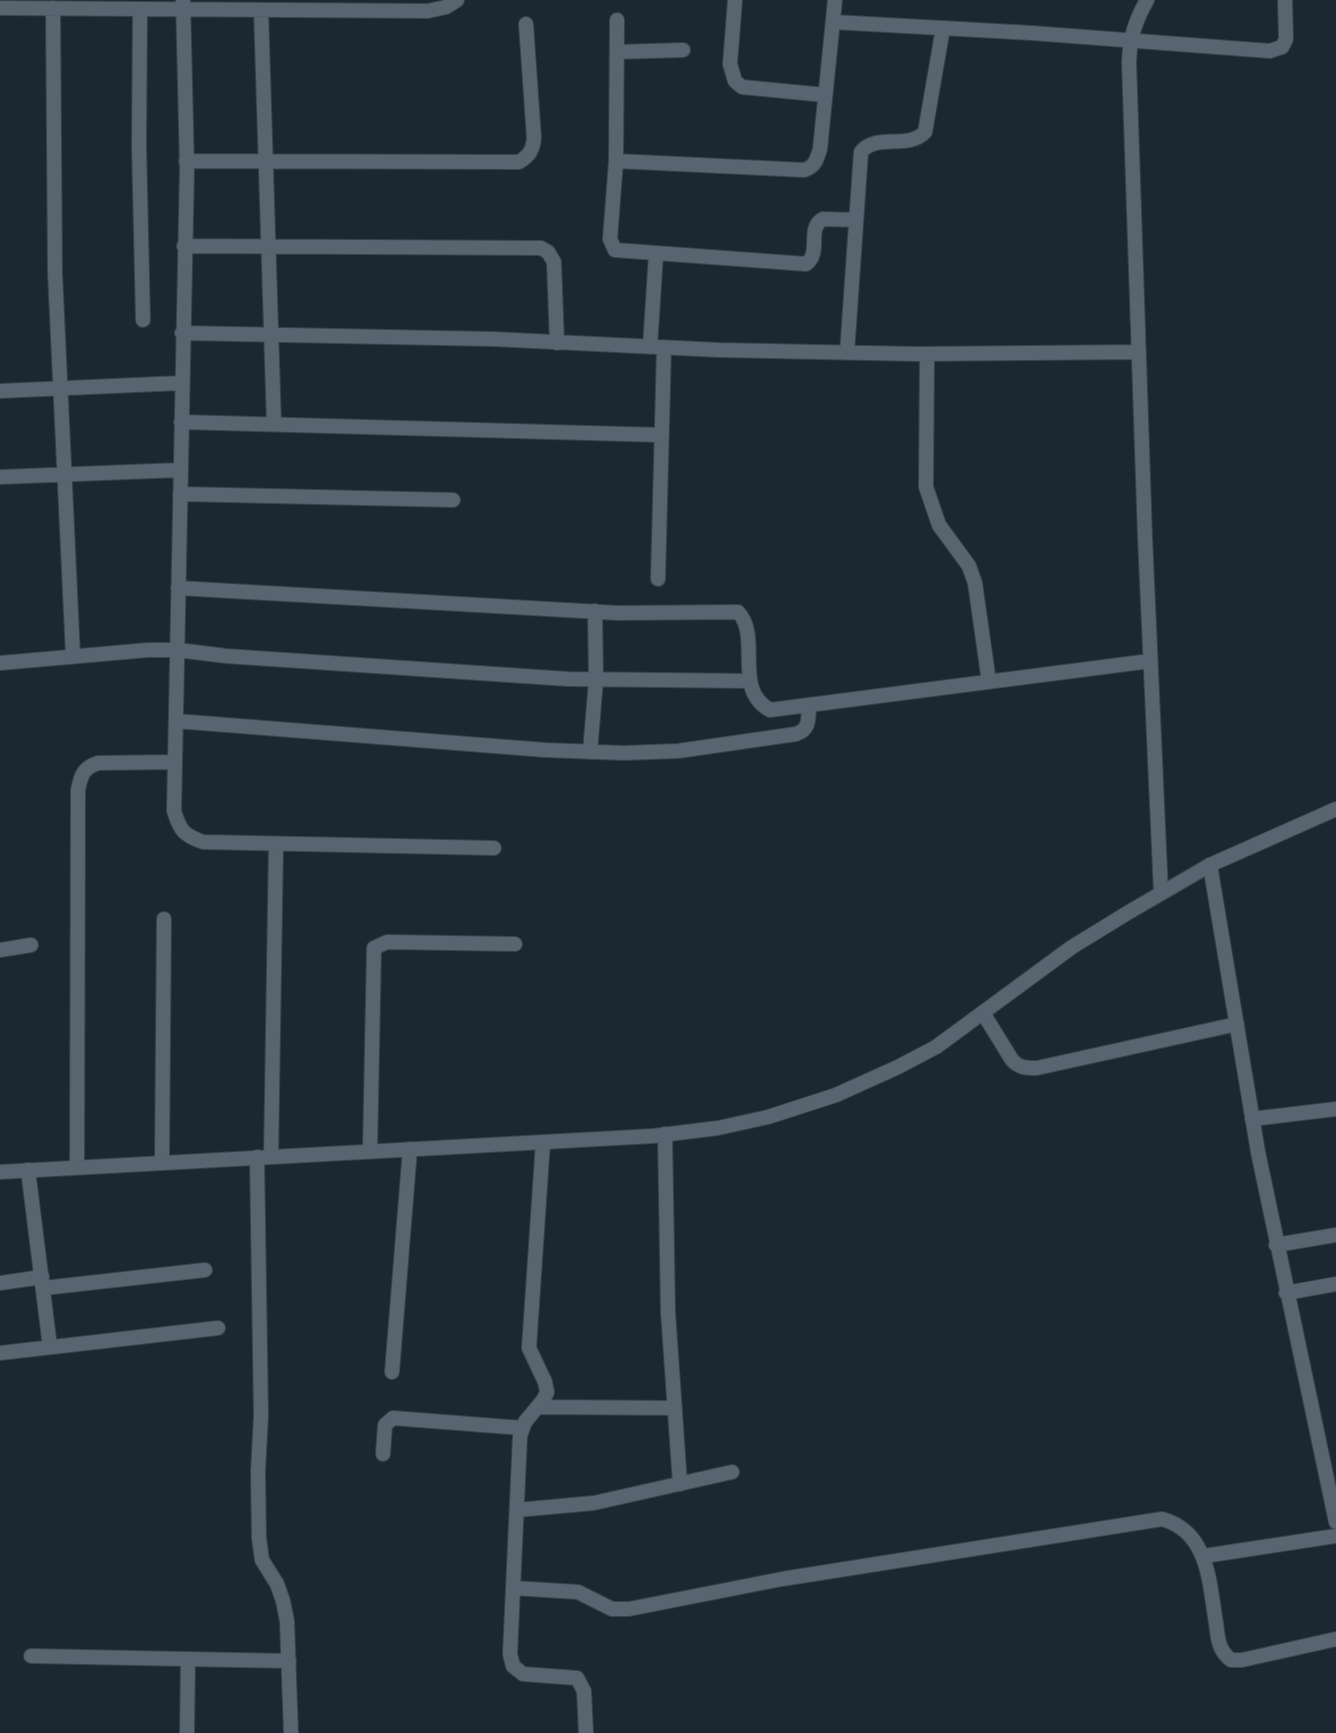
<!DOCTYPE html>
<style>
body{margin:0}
canvas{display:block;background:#1c2831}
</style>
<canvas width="1336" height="1733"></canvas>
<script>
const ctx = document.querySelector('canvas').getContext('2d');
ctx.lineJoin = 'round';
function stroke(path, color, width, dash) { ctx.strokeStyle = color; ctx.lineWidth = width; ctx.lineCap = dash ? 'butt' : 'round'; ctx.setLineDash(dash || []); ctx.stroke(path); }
const minor = new Path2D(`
 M183,0L187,167L174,811C180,830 183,835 203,842L494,848
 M735,0L730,64L735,81L742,87L825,95
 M1147,0C1135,21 1130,38 1129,62L1145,537L1161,893
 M0,8L428,11L446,7L457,0
 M53,8L55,273L73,656
 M140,9L139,146L143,320
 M261,10L274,424
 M617,20L616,161L610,239L615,250L806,264C822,253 806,228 823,219L856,220
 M833,22L1032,33L1270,51L1282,47L1286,39L1285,0
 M617,52L683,50
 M186,161L519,162C529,156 533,150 534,138L526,24
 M616,161L804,170C815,167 817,159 820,149L835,0
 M184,246L541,248L548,252L554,262L557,343
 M182,333L492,339L719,350L917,354L1139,352
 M650,347L656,254
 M847,353L861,152C876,133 908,150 925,132L943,28
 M927,354L926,487L939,525L969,566L975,583L989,682
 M0,391L181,383
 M181,422L662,435
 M0,477L180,470
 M180,494L453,500
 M658,579L664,348
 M178,588L618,613L738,612C762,637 732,689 770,710L1150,661
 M0,663L148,650H178L226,656L568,679L750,681
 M176,721L545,750L624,753L678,751L796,734C810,729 808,720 809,706
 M590,752L596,680L595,611
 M1210,865L1258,1152L1336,1522
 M0,950L31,945
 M983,1013L1012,1060C1019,1068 1026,1068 1037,1068L1237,1024
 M1252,1119L1336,1109
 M665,1134L668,1312L680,1484
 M543,1142L529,1348L545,1382L547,1392L544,1399L525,1422L520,1436L510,1654L513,1666L523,1674L577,1678L584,1691L586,1733
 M370,1151L374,948L387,942L515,944
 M257,1157L261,1416L258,1472L259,1538L262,1560L277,1584L283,1601L287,1621L291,1733
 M271,1157L276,844
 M162,1162L164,919
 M77,1167L78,790C81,775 83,768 98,763L175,762
 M28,1170L50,1347
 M1276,1245L1336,1235
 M0,1283L42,1277
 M44,1288L205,1270
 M1286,1293L1336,1284
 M0,1353L218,1328
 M392,1372L410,1149
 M538,1407L675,1408
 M383,1454L385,1425L393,1418L522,1428
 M517,1510L594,1503L732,1472
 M1204,1556L1336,1536
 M513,1588L578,1592L612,1609H629L782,1579L1162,1519C1209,1532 1209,1582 1216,1623C1218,1638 1218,1650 1231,1660H1242L1336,1639
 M31,1656L289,1661
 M187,1733L188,1659`);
const tertiary = new Path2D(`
 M0,1172L653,1136L718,1128L768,1117L836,1095L898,1067L936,1047L1072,947L1129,912L1210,865L1336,809`);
stroke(minor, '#39434a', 16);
stroke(tertiary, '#39434a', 16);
stroke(minor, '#586570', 14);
stroke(tertiary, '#586570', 14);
</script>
